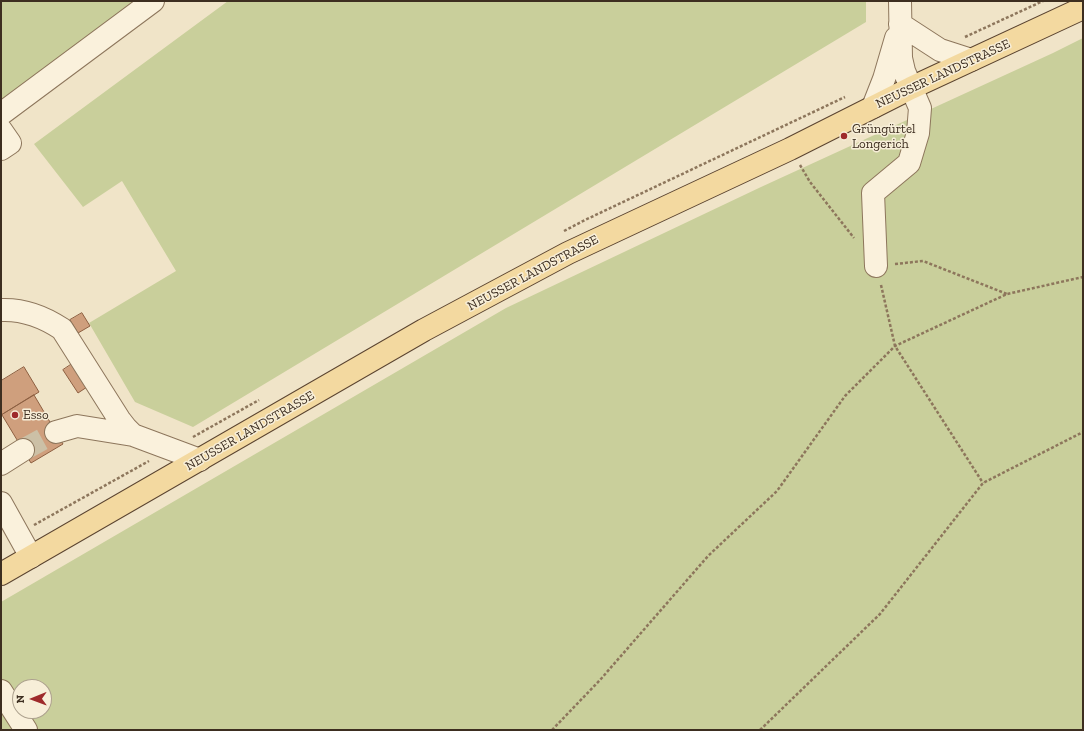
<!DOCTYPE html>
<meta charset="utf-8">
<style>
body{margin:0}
#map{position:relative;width:1084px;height:731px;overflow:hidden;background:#f0e4c8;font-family:"Zilla Slab",serif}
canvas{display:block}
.frame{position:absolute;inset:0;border:2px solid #3d2e20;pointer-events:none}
.north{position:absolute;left:12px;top:679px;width:40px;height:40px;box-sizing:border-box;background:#f7eed8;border:1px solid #ada18e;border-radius:50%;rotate:269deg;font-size:11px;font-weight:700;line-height:16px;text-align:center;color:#3d2e20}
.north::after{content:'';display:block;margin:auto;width:14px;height:18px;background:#9e2a2b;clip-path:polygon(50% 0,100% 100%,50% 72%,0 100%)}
</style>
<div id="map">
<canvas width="1084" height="731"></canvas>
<div class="frame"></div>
<div class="north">N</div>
</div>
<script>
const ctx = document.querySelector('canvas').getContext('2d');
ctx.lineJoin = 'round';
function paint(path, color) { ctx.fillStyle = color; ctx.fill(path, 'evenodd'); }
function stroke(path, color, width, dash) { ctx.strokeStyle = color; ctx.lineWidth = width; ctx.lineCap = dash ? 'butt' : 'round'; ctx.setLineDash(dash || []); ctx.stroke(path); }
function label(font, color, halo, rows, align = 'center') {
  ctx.font = font + ' "Zilla Slab",serif'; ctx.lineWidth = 3; ctx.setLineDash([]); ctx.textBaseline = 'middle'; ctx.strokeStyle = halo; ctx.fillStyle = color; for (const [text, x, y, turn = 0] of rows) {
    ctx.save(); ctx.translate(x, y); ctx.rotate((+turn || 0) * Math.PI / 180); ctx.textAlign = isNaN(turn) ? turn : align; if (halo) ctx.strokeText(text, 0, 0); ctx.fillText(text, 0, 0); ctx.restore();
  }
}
paint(new Path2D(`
 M1,1H140L1,101Z
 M228,1H866V22L193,427L135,402L89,323L176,271L122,181L83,207L34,144Z
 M1083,38V730H1V602L506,308L761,187L1053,53ZM20,687H44V711H20Z`), '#c9cf9b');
const building = new Path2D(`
 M82,313L90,326L78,333L70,320Z
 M75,362L90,385L78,393L63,370Z
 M24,367L39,392L1,415V381Z
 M34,395L63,444L31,463L2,415Z`);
paint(building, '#cf9f7d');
stroke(building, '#8d5f41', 1);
stroke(new Path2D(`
 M23,450L56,432`), '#ccc0a6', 22, [22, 11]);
const minor = new Path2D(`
 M900,24L940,50L971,60
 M873,107L884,79L896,38
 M1,114L153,1
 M1,130L10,143L1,149
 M876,266L873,193L909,163L918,133L920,108L904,71L901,58L900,1
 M1,310C23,309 44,317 62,329L119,419L126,428L133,435L200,460
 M56,432L77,426L133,435
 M1,464L23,450
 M1,503L31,557
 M1,691L26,730`);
const major = new Path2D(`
 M1,574L424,330L568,253L790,149L911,88L1083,8`);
stroke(minor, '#8d765c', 24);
stroke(major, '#5b4430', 24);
stroke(new Path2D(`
 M965,37L1043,1
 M800,165L810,182L854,238
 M564,231L585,220L845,97
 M895,264L923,261L1007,294
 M881,285L895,346L983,483
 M193,437L259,400
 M34,525L149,461
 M552,730L600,680L708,556L777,491L845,396L895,346L1007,294L1083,277
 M760,730L880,614L983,483L1083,432`), '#8d765c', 2.5, [3, 2]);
stroke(minor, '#faf1dc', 22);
stroke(major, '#f3d9a0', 22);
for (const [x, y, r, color] of [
 [844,136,4,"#9e2a2b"],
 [15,415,4,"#9e2a2b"]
]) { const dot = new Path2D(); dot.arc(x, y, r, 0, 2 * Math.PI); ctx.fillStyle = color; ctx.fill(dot); stroke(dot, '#f7eed8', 1.5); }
label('13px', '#3d2e20', '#f7eed8', [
 ["NEUSSER LANDSTRASSE",943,74,-25],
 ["NEUSSER LANDSTRASSE",533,273,-28],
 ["NEUSSER LANDSTRASSE",250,431,-30]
]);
label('13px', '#3d2e20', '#f7eed8', [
 ["Grüngürtel",852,129],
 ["Longerich",852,144],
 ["Esso",23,415]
], 'left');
</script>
